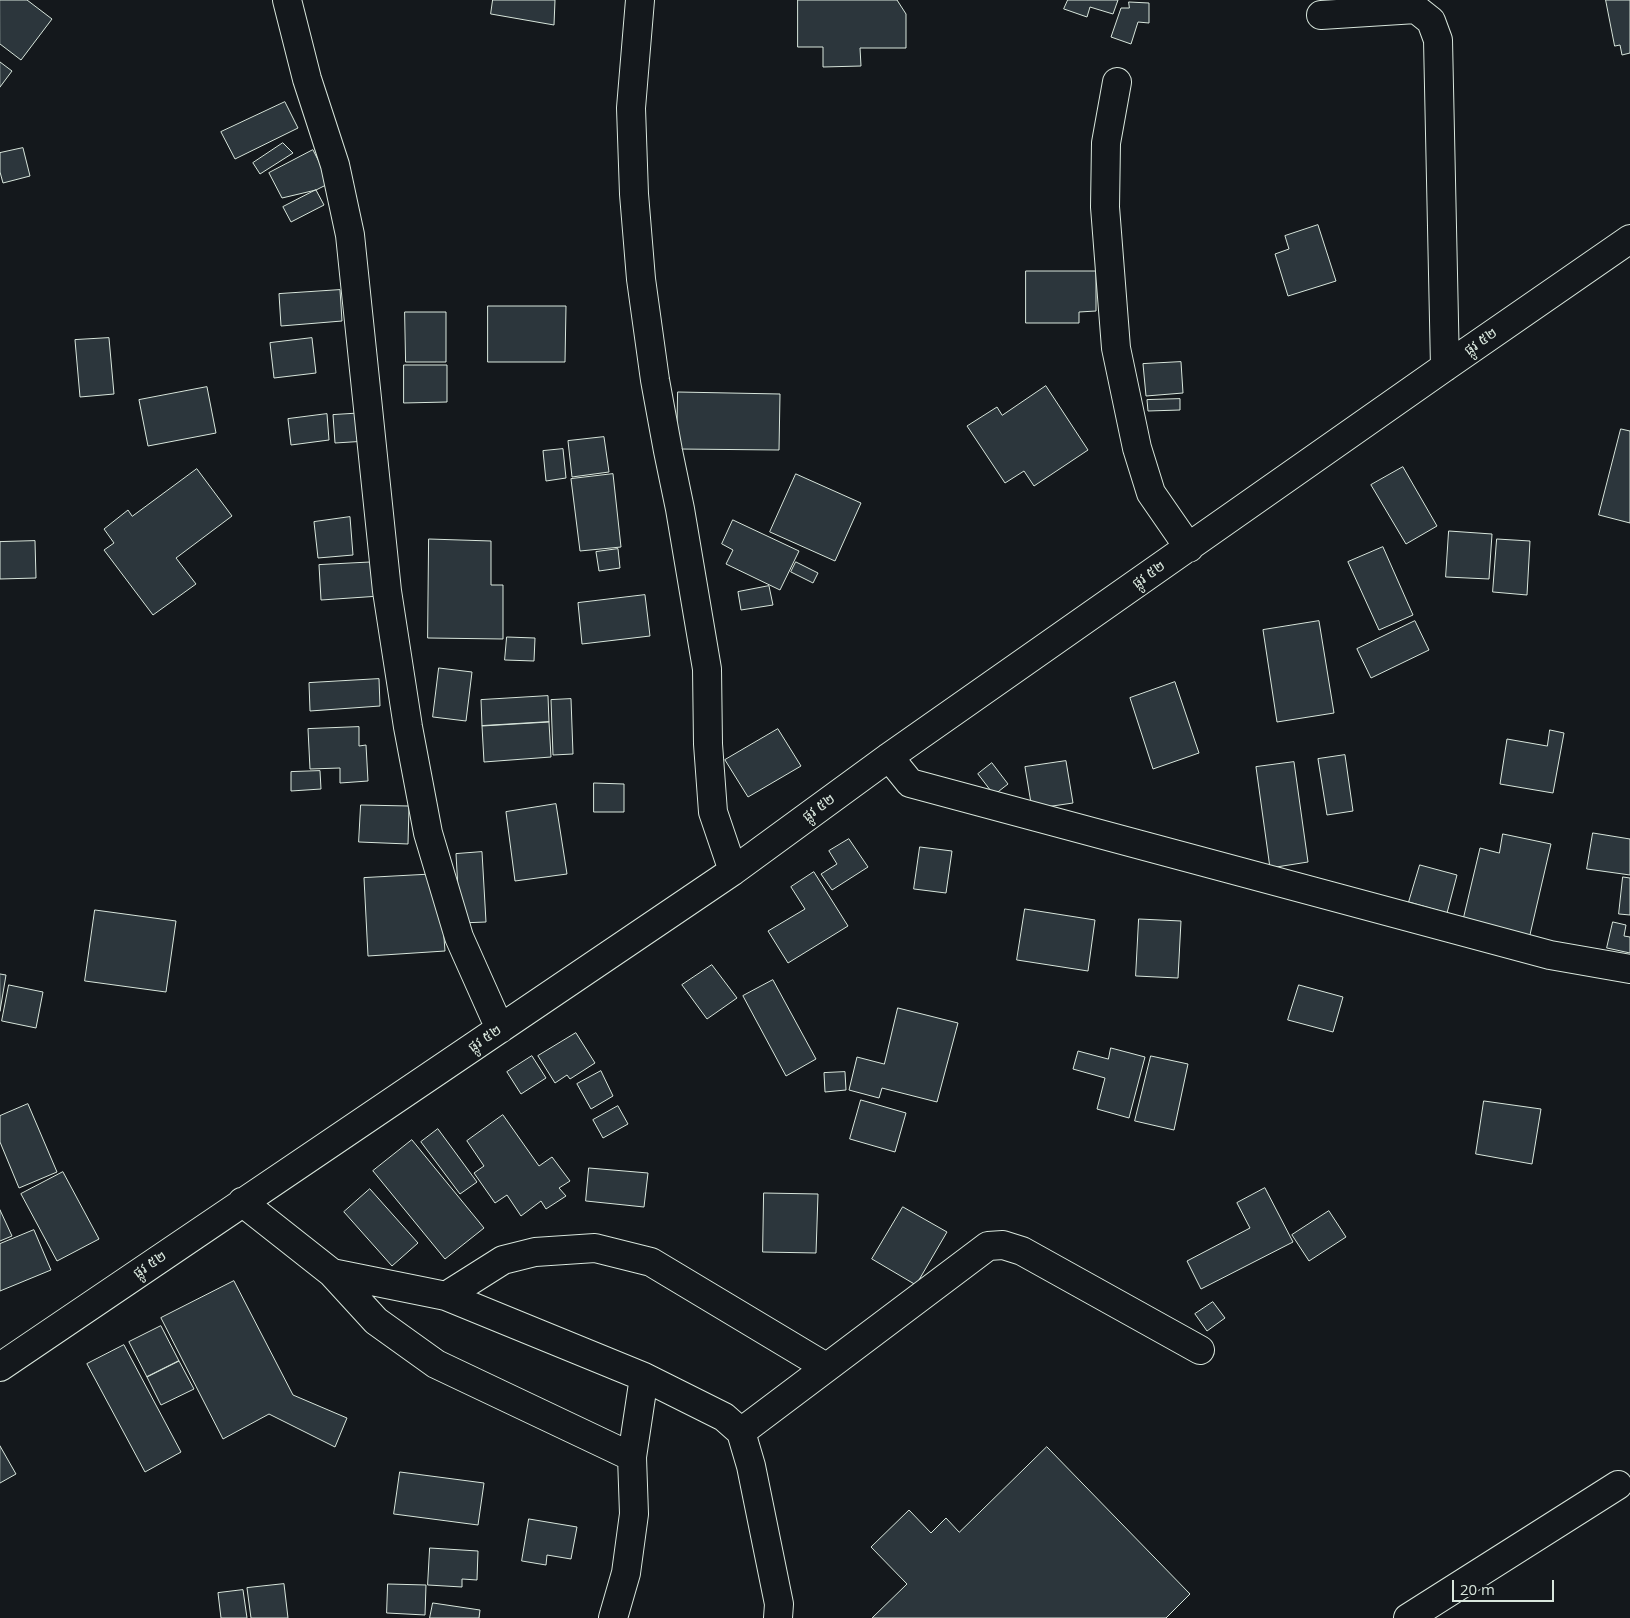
<!DOCTYPE html>
<meta charset="utf-8">
<style>
body{margin:0}
#map{position:relative;width:1630px;height:1618px;overflow:hidden;background:#14181c;font-family:"Open Sans",sans-serif}
canvas{display:block}
.scale{position:absolute;left:1452px;top:1580px;width:102px;height:22px;box-sizing:border-box;border:2px solid #d8e6dc;border-top:0;padding-left:6px;font-size:15px;line-height:18px;white-space:nowrap;color:#d8e6dc;-webkit-text-stroke:4px #14181c;paint-order:stroke}
</style>
<div id="map">
<canvas width="1630" height="1618"></canvas>
<div class="scale">20 m</div>
</div>
<script>
const ctx = document.querySelector('canvas').getContext('2d');
ctx.lineJoin = 'round';
function paint(path, color) { ctx.fillStyle = color; ctx.fill(path, 'evenodd'); }
function stroke(path, color, width, dash) { ctx.strokeStyle = color; ctx.lineWidth = width; ctx.lineCap = dash ? 'butt' : 'round'; ctx.setLineDash(dash || []); ctx.stroke(path); }
function label(font, color, halo, rows, align = 'center') {
  ctx.font = font + ' "Open Sans","Noto Sans Khmer",sans-serif'; ctx.lineWidth = 4; ctx.setLineDash([]); ctx.textBaseline = 'middle'; ctx.strokeStyle = halo; ctx.fillStyle = color; for (const [text, x, y, turn = 0] of rows) {
    ctx.save(); ctx.translate(x, y); ctx.rotate((+turn || 0) * Math.PI / 180); ctx.textAlign = isNaN(turn) ? turn : align; if (halo) ctx.strokeText(text, 0, 0); ctx.fillText(text, 0, 0); ctx.restore();
  }
}
const building = new Path2D(`
 M0,0H27L52,19L21,60L0,44Z
 M493,0H555L554,25L491,14Z
 M798,0H897L906,14V48H860L861,66L823,67V47H798Z
 M1068,0H1118L1113,14L1090,7L1087,17L1064,9Z
 M1606,0H1630V53L1622,55L1620,45L1615,46Z
 M1129,2L1149,3V23L1138,22L1131,44L1111,37L1121,8H1129Z
 M0,62L12,71L0,87Z
 M285,102L298,128L235,159L221,132Z
 M283,143L293,153L260,174L253,163Z
 M23,148L30,176L3,183L0,172V153Z
 M313,150L330,183L316,190L282,198L269,173Z
 M316,190L324,205L291,222L283,207Z
 M1318,225L1336,281L1288,296L1275,254L1289,249L1285,236Z
 M1026,271H1096V311L1079,312V323H1026Z
 M340,290L342,321L281,326L279,294Z
 M488,306H566L565,362H488Z
 M405,312H446V362H406Z
 M109,338L114,394L80,397L75,340Z
 M312,338L316,373L274,378L270,343Z
 M1181,362L1183,393L1146,396L1143,364Z
 M404,365H447V402L404,403Z
 M1046,386L1088,450L1034,486L1024,471L1005,483L967,426L997,407L1002,415Z
 M207,387L216,433L148,446L139,400Z
 M678,392L780,394L779,450L677,449Z
 M1180,399V410L1148,411L1147,400Z
 M365,413L367,441L335,443L333,415Z
 M327,414L329,440L291,445L288,419Z
 M1621,429L1630,431V523L1599,515Z
 M604,437L609,472L572,477L568,441Z
 M563,449L566,478L546,481L543,451Z
 M1403,467L1437,526L1406,544L1371,485Z
 M197,469L232,516L176,558L196,584L153,615L104,550L114,543L104,529L128,510L132,516Z
 M613,474L621,547L580,551L571,479Z
 M796,474L861,503L835,561L770,532Z
 M350,517L353,555L318,558L314,522Z
 M733,520L799,551L780,590L726,564L733,550L722,544Z
 M1449,531L1492,534L1489,579L1446,577Z
 M429,539L491,541V585H503V639L428,638Z
 M1497,539L1530,541L1527,595L1493,592Z
 M35,541L36,578L0,579V542Z
 M1383,547L1413,615L1379,630L1348,562Z
 M618,549L620,568L599,571L596,552Z
 M378,562L380,596L321,600L319,565Z
 M796,562L818,573L813,583L791,572Z
 M769,586L773,605L741,610L738,592Z
 M645,595L650,636L582,644L578,603Z
 M1319,621L1334,713L1277,722L1263,630Z
 M1415,621L1429,650L1371,678L1357,649Z
 M507,637L535,638L534,661L505,660Z
 M439,668L472,672L466,721L433,717Z
 M379,679L380,706L310,711L309,683Z
 M1175,682L1199,753L1153,769L1130,698Z
 M548,696L549,722L482,726L481,700Z
 M571,699L573,754L553,755L551,700Z
 M549,722L551,757L484,762L482,726Z
 M359,727V746L366,745L368,781L340,783V768L310,769L308,729Z
 M778,729L801,766L748,797L725,760Z
 M1550,730L1564,733L1553,793L1500,784L1507,739L1547,746Z
 M1345,755L1353,811L1327,815L1318,759Z
 M1066,761L1073,803L1032,809L1025,767Z
 M1294,762L1308,862L1270,868L1256,767Z
 M992,763L1008,784L994,795L978,774Z
 M320,771L321,789L291,791V772Z
 M594,783L624,784V812H594Z
 M556,804L567,874L515,881L506,812Z
 M361,805L409,806L408,844L359,842Z
 M1593,833L1630,839V875L1587,869Z
 M1503,834L1551,844L1529,939L1462,924L1480,848L1499,853Z
 M849,839L868,867L832,890L821,874L837,864L829,851Z
 M920,847L952,851L946,893L914,889Z
 M482,852L486,922L460,923L456,854Z
 M1420,865L1457,875L1447,913L1409,902Z
 M814,872L848,926L788,963L768,931L805,909L791,887Z
 M439,874L445,951L368,956L364,878Z
 M1623,877L1630,878V915L1619,914Z
 M1025,909L1095,920L1088,971L1017,960Z
 M95,910L176,921L166,992L85,981Z
 M1139,919L1181,921L1178,978L1136,976Z
 M1613,922L1626,925L1624,936L1630,937V953L1607,948Z
 M712,965L737,998L707,1019L682,985Z
 M0,974L6,975L0,1011Z
 M773,980L816,1059L786,1076L743,996Z
 M9,985L43,992L36,1028L2,1021Z
 M1299,985L1343,997L1333,1032L1288,1020Z
 M898,1008L958,1023L937,1102L882,1088L879,1098L849,1090L857,1057L884,1064Z
 M576,1033L595,1063L570,1079L567,1075L555,1083L538,1056Z
 M1111,1048L1145,1057L1129,1118L1097,1109L1105,1078L1073,1069L1078,1051L1108,1059Z
 M532,1056L546,1078L521,1094L507,1072Z
 M1151,1056L1188,1064L1174,1130L1135,1121Z
 M601,1071L613,1096L591,1109L577,1084Z
 M845,1072L846,1090L825,1092L824,1073Z
 M861,1100L906,1113L895,1152L850,1139Z
 M1484,1101L1541,1109L1532,1164L1476,1154Z
 M28,1104L57,1172L19,1188L0,1142V1116Z
 M618,1106L628,1124L603,1138L593,1120Z
 M503,1115L539,1166L552,1157L570,1181L559,1188L566,1196L546,1209L541,1201L521,1216L507,1195L495,1203L474,1173L484,1166L467,1141Z
 M438,1129L477,1182L460,1194L421,1142Z
 M412,1140L484,1228L445,1259L373,1171Z
 M589,1168L648,1173L644,1207L586,1201Z
 M63,1172L99,1239L57,1261L21,1194Z
 M1265,1188L1293,1242L1201,1289L1187,1261L1250,1228L1237,1203Z
 M370,1189L418,1243L392,1266L344,1212Z
 M764,1193L818,1194L816,1253L763,1252Z
 M903,1207L947,1232L916,1285L872,1259Z
 M0,1210L12,1236L0,1241Z
 M1329,1211L1346,1237L1309,1261L1292,1235Z
 M34,1230L51,1270L0,1291V1244Z
 M234,1281L293,1395L347,1418L335,1447L269,1414L223,1439L161,1318Z
 M1213,1302L1225,1318L1207,1331L1195,1314Z
 M161,1326L179,1361L147,1377L129,1342Z
 M124,1345L181,1452L145,1472L87,1364Z
 M179,1361L194,1389L161,1405L147,1377Z
 M0,1446L16,1474L0,1483Z
 M1047,1447L1190,1594L1166,1618H872L907,1584L871,1547L909,1510L931,1533L946,1518L959,1532Z
 M400,1472L484,1483L478,1525L394,1514Z
 M529,1519L577,1527L571,1559L547,1555L546,1565L522,1561Z
 M430,1548L478,1551L477,1580L462,1579V1587L428,1585Z
 M284,1584L288,1618H251L247,1588Z
 M388,1584L426,1585L425,1615L387,1613Z
 M243,1590L247,1618H221L218,1593Z
 M433,1603L480,1610L479,1618H430Z`);
paint(building, '#2c363c');
stroke(building, '#d8e6dc', 1);
const minor = new Path2D(`
 M287,0L307,79L335,165L350,235L387,591L408,727L428,833L459,937L500,1029
 M640,0L631,108L634,194L641,279L655,380L668,451L680,509L707,669L708,744L713,812L733,871
 M1321,15L1416,9L1431,21L1438,40L1445,367
 M1117,82L1106,143L1105,207L1116,348L1137,448L1151,493L1189,548
 M889,757L910,783L1550,955L1630,969
 M242,1202L332,1273L376,1321L436,1364L632,1457L634,1514L626,1573L613,1618
 M332,1273L446,1296L644,1377L724,1417L741,1432L751,1466L779,1604L778,1618
 M446,1296L503,1260L535,1252L595,1248L651,1262L826,1367
 M0,1367L733,871L889,757L1445,367L1630,239
 M741,1432L988,1246L1003,1245L1022,1251L1200,1350
 M632,1457L644,1377
 M1408,1618L1618,1485`);
stroke(minor, '#d8e6dc', 30);
stroke(minor, '#14181c', 28);
label('14px', '#d8e6dc', '#14181c', [
 ["ផ្លូវ ៥២",1481,342,-35],
 ["ផ្លូវ ៥២",1149,575,-35],
 ["ផ្លូវ ៥២",819,808,-36],
 ["ផ្លូវ ៥២",485,1039,-34],
 ["ផ្លូវ ៥២",150,1265,-34]
]);
</script>
